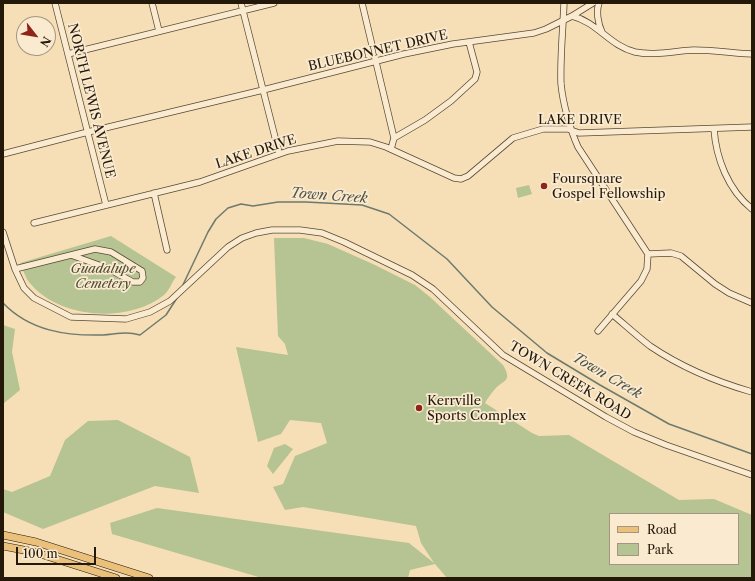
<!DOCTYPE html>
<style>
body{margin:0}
#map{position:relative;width:755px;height:581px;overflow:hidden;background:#f6dfb6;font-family:"Libre Caslon Text",serif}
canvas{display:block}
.frame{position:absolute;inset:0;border:4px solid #241809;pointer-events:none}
.legend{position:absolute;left:609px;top:513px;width:130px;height:52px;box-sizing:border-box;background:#f9ead0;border:1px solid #a49680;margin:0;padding:5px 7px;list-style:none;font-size:12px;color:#241809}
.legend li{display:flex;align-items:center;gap:8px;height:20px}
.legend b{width:20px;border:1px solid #a49680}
.north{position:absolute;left:16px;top:16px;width:40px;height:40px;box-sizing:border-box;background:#f9ead0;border:1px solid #a49680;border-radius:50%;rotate:121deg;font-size:11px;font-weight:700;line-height:16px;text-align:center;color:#241809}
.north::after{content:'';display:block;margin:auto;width:14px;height:18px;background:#8f2418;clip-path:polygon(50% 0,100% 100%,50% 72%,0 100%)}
.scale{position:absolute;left:16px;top:547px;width:80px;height:18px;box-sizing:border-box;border:2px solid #241809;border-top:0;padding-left:5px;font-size:12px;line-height:14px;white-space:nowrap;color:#241809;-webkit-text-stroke:3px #f9ead0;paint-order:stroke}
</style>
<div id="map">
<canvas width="755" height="581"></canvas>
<div class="frame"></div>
<ul class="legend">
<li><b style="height:5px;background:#ebc07b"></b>Road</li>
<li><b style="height:11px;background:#b6c393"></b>Park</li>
</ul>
<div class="north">N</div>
<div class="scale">100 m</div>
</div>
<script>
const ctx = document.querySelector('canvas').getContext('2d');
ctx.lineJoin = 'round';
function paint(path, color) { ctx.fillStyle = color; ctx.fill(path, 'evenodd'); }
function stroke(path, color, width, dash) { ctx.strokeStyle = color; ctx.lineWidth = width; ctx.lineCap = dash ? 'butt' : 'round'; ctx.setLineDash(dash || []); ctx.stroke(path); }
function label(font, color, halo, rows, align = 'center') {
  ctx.font = font + ' "Libre Caslon Text",serif'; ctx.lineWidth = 3.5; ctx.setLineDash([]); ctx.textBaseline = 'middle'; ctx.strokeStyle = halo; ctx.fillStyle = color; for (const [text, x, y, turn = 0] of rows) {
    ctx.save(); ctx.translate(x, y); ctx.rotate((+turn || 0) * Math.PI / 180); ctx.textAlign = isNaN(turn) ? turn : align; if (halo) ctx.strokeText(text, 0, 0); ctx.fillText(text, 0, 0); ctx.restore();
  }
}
paint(new Path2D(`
 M529,185L532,194L518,198L516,188Z
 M111,236L176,277C172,282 169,291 164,295C128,324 58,319 29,282C25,277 23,269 20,263Z
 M274,238H304L328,244L375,265L415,285L430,297L503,365C513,382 503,380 495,389C491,393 488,398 485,403L532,433L539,436L569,435L679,500L714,499L752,515V578H447L435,564L410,570L408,578H262L112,534L110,523L157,508L409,543L434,563L421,543L416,526L303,507L285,510L273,487L283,484L295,456L327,443L321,423L290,420L281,434L258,442L236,347L288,355L285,344L278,336ZM610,514H738V564H610Z
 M3,325L15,329L12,352L20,390L3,404Z
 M118,420L190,457L199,493L155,486L43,529L3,512V489L12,492L50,476L65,440L88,421Z
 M285,444L293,449L273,474L267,466L274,448Z`), '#b6c393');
stroke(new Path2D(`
 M181,289L208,232L216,219L228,208L241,204L253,206L278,202H306L362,205L389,214L447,259L492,307L547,353L600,385L669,424L752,454
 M3,303C30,331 66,336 103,335C117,334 126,331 140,335L166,315L177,298`), '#6d7a6e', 1.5);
const minor = new Path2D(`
 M55,3L106,205
 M152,3L159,31
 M241,3L279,153
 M362,3L394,138L391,149
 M564,3C563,30 560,57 561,84C563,104 570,129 578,147L648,254L647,269L641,281L598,331
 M599,3C596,11 598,24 602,32
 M572,16L593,3
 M68,54L274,3
 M714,129C716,158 728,190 752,209
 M394,138L425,120L451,101L475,79L477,72L469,42
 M3,154L88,132L263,90L404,54L453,44L534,33L546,29L572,16C597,22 610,46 635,52C654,56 674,51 694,50C713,50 733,53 752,54
 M154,193L167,250
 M34,223L200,182L288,151L338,141L370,142L386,147L454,178L461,179L468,176L513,138L543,129H568L579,133L752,127
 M3,232L15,269L24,288L34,298L71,317L126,319L150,312L170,301L228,247L242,238L256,233L272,230H300L322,233L344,242L412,275L433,289L503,355L606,417L634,432L666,445L752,475
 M648,254L671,253L681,256L715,284L729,293L752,303
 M15,269L95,249L111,252L142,271L143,278L140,282H133L107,268L71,255
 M612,314C625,325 637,336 650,346C681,367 717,382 752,392`);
const major = new Path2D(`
 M3,535L36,542L149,578
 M3,546L34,552L116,578`);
stroke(minor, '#584a34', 7);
stroke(major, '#241809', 8);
stroke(minor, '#f9ead0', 5.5);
stroke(major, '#ebc07b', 7);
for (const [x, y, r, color] of [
 [544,186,4,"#8f2418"],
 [419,408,4,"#8f2418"]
]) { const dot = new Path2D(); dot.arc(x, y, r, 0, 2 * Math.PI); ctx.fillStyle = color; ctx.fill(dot); stroke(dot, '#f9ead0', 1.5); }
label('13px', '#241809', '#f9ead0', [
 ["BLUEBONNET DRIVE",378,51,-13],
 ["NORTH LEWIS AVENUE",91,101,76],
 ["LAKE DRIVE",580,120],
 ["LAKE DRIVE",256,152,-18],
 ["TOWN CREEK ROAD",570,381,31]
]);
label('13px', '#241809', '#f9ead0', [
 ["Foursquare",552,179],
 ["Gospel Fellowship",552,194],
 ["Kerrville",427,401],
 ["Sports Complex",427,416]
], 'left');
label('italic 13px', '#504b32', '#f9ead0', [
 ["Guadalupe",103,269],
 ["Cemetery",103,284]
]);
label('italic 14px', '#4e5144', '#f9ead0', [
 ["Town Creek",329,196,4],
 ["Town Creek",607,376,30]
]);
</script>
